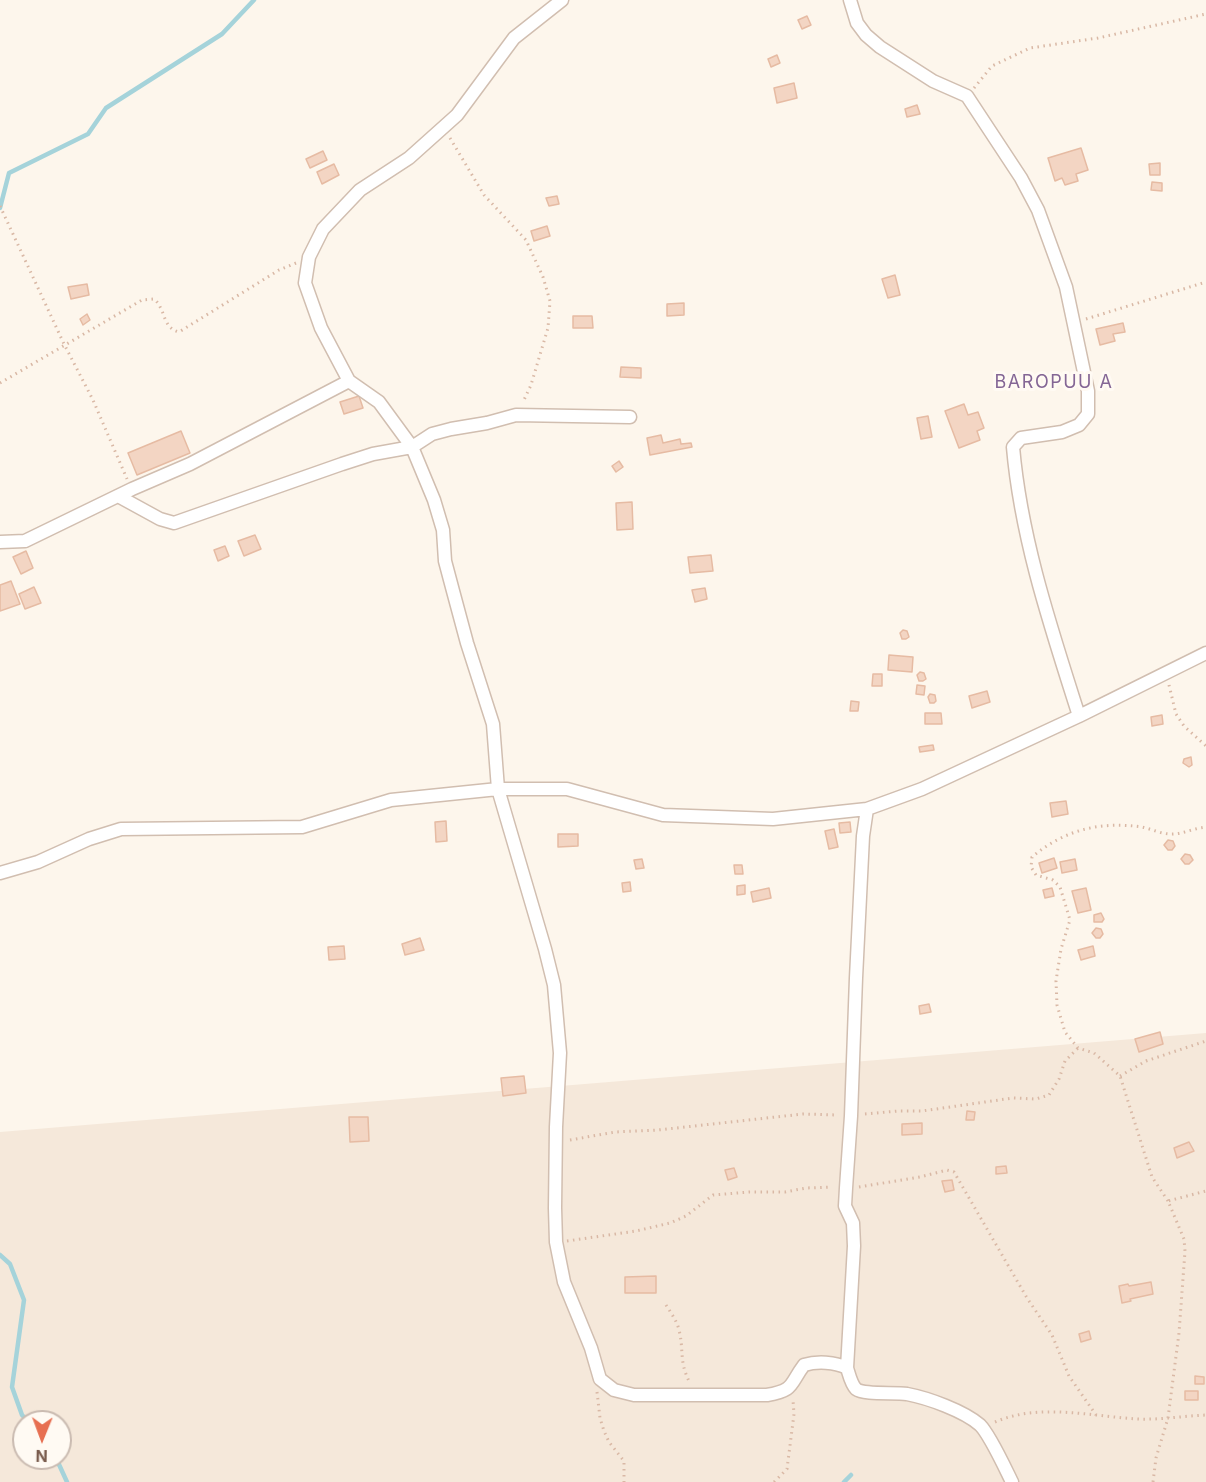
<!DOCTYPE html>
<style>
body{margin:0}
#map{position:relative;width:1206px;height:1482px;overflow:hidden;background:#fdf6ec;font-family:Inter,sans-serif}
canvas{display:block}
.north{position:absolute;left:12px;top:1410px;width:60px;height:60px;box-sizing:border-box;background:#fffaf3;border:2px solid #cabbb1;border-radius:50%;rotate:181deg;font-size:16px;font-weight:700;line-height:24px;text-align:center;color:#7a5c4d}
.north::after{content:'';display:block;margin:auto;width:21px;height:27px;background:#e76f51;clip-path:polygon(50% 0,100% 100%,50% 72%,0 100%)}
</style>
<div id="map">
<canvas width="1206" height="1482"></canvas>
<div class="north">N</div>
</div>
<script>
const ctx = document.querySelector('canvas').getContext('2d');
ctx.lineJoin = 'round';
function paint(path, color) { ctx.fillStyle = color; ctx.fill(path, 'evenodd'); }
function stroke(path, color, width, dash) { ctx.strokeStyle = color; ctx.lineWidth = width; ctx.lineCap = dash ? 'butt' : 'round'; ctx.setLineDash(dash || []); ctx.stroke(path); }
function label(font, color, halo, rows, align = 'center') {
  ctx.font = font + ' Inter,sans-serif'; ctx.lineWidth = 6; ctx.setLineDash([]); ctx.textBaseline = 'middle'; ctx.strokeStyle = halo; ctx.fillStyle = color; for (const [text, x, y, turn = 0] of rows) {
    ctx.save(); ctx.translate(x, y); ctx.rotate((+turn || 0) * Math.PI / 180); ctx.textAlign = isNaN(turn) ? turn : align; if (halo) ctx.strokeText(text, 0, 0); ctx.fillText(text, 0, 0); ctx.restore();
  }
}
paint(new Path2D(`
 M1206,1033V1482H0V1132ZM24,1422H60V1458H24Z`), '#f5e8da');
stroke(new Path2D(`
 M0,208L9,173L88,134L106,108L222,34L254,0
 M0,1255L10,1264L24,1300L12,1387L22,1415L29,1422
 M56,1458L67,1482
 M844,1482L851,1475`), '#a5d3da', 4.5);
const building = new Path2D(`
 M807,16L811,25L802,29L798,20Z
 M777,55L780,63L771,67L768,59Z
 M794,83L797,98L777,103L774,88Z
 M917,105L920,114L907,117L905,109Z
 M1081,148L1088,170L1076,174L1078,181L1065,185L1062,178L1055,181L1048,158Z
 M323,151L327,160L310,168L306,159Z
 M1160,163V175H1150L1149,164Z
 M334,164L339,175L322,184L317,172Z
 M1152,182L1162,183V191L1151,190Z
 M557,196L559,204L549,206L546,198Z
 M547,226L550,236L534,241L531,231Z
 M895,275L900,295L888,298L882,279Z
 M87,284L89,295L71,299L68,287Z
 M684,303V315L667,316V304Z
 M87,314L90,320L83,325L80,319Z
 M573,316H592L593,328H573Z
 M1123,323L1125,332L1113,334L1115,341L1100,345L1096,329Z
 M621,367L641,368V378L620,377Z
 M359,396L363,408L344,414L340,402Z
 M964,404L968,415L978,412L984,428L977,431L980,440L959,448L945,411Z
 M928,416L932,437L921,439L917,418Z
 M181,431L190,453L137,475L128,453Z
 M661,435L663,443L680,439L681,444L691,443L692,447L650,455L647,438Z
 M619,461L623,467L616,472L612,466Z
 M632,502L633,529L617,530L616,503Z
 M255,535L261,549L244,556L238,541Z
 M225,546L229,556L218,561L214,550Z
 M26,551L33,568L21,574L13,557Z
 M711,555L713,571L690,573L688,557Z
 M11,581L20,604L0,611V585Z
 M34,587L41,603L25,609L19,594Z
 M705,588L707,599L695,602L692,590Z
 M903,630L907,631L909,637L906,639H902L900,633Z
 M889,655L913,657L912,672L888,670Z
 M920,672L924,673L926,679L923,681H919L917,675Z
 M873,674H882V686H872Z
 M917,685L925,686L924,695L916,694Z
 M987,691L990,702L972,708L969,696Z
 M930,694L935,695L936,701L934,703H930L928,697Z
 M851,701L859,702L858,711H850Z
 M925,713H941L942,724H925Z
 M1162,715L1163,724L1152,726L1151,717Z
 M933,745L934,750L920,752L919,747Z
 M1191,757L1192,765L1189,767L1183,763L1184,759Z
 M1066,801L1068,814L1052,817L1050,803Z
 M446,821L447,841L436,842L435,822Z
 M850,822L851,832L840,833L839,823Z
 M834,829L838,847L829,849L825,831Z
 M558,834H578V846L558,847Z
 M1168,840L1173,841L1175,846L1172,850H1168L1164,845Z
 M1185,854L1190,855L1193,860L1189,864H1185L1181,859Z
 M1054,858L1057,868L1042,873L1039,863Z
 M642,859L644,868L636,869L634,860Z
 M1075,859L1077,870L1062,873L1060,862Z
 M734,865H742L743,874H735Z
 M630,882L631,891L623,892L622,883Z
 M745,885V894L737,895V886Z
 M769,888L771,898L753,902L751,892Z
 M1052,888L1054,896L1045,898L1043,890Z
 M1086,888L1091,910L1078,913L1072,891Z
 M1101,913L1104,919L1102,922H1094V915Z
 M1096,928L1101,929L1103,934L1100,938H1096L1092,933Z
 M420,938L424,950L405,955L402,944Z
 M344,946L345,959L329,960L328,947Z
 M1093,946L1095,956L1081,960L1078,950Z
 M929,1004L931,1012L920,1014L919,1006Z
 M1160,1032L1163,1044L1139,1052L1135,1039Z
 M524,1076L526,1093L503,1096L501,1078Z
 M967,1111L975,1112L974,1120H966Z
 M349,1117H368L369,1141L350,1142Z
 M922,1123V1134L902,1135V1124Z
 M1189,1142L1194,1151L1177,1158L1174,1148Z
 M1006,1166L1007,1173L996,1174V1167Z
 M734,1168L737,1177L728,1180L725,1170Z
 M952,1180L954,1190L945,1192L942,1181Z
 M656,1276V1293H625V1277Z
 M1151,1282L1153,1294L1130,1299L1131,1301L1122,1303L1119,1286L1128,1284L1129,1286Z
 M1089,1331L1091,1339L1081,1342L1079,1334Z
 M1195,1376L1204,1377V1384H1195Z
 M1185,1391H1198V1400H1185Z`);
paint(building, '#f3d5c3');
stroke(building, '#e6bba3', 1.5);
const minor = new Path2D(`
 M562,0L514,38L457,115L409,158L360,190L323,229L309,257L305,283L321,328L349,381L379,402L412,447L432,434L451,429L487,423L516,415L630,417
 M850,0L857,23L866,35L880,47L933,81L967,96L1021,178L1038,210L1066,287L1088,391V414L1079,425L1062,432L1021,438L1013,447C1021,539 1051,628 1079,716
 M118,496L160,519L174,523L342,464L373,454L412,447L434,500L443,530L445,561L453,591L467,643L493,724L498,789L545,949L554,985L560,1053L556,1127L555,1208L556,1242L564,1282L591,1348L600,1379L614,1390L634,1395H767C795,1390 789,1385 804,1365C817,1361 835,1362 847,1368
 M0,542L25,541L132,489L190,464L349,381
 M867,809L863,836L856,978L851,1116L846,1188L845,1206L853,1223L854,1246L847,1368C849,1374 851,1384 856,1389C864,1395 895,1392 907,1394C928,1398 964,1411 980,1425C990,1435 1005,1468 1012,1482
 M0,873L38,862L89,839L121,829L302,827L391,800L498,789H567L663,815L773,819L867,809L922,789L1079,716L1206,653`);
stroke(minor, '#d1beb0', 15);
stroke(new Path2D(`
 M974,88L992,66L1030,48L1098,38L1206,14
 M450,138L484,195L526,240L543,277L550,301L548,328L531,385L523,402
 M0,206L64,344L93,400L127,479
 M1086,319L1206,282
 M0,383L142,300L154,299C166,309 162,328 179,332L279,270L296,263
 M1169,685L1176,714L1184,726L1206,746
 M1120,1076L1146,1061L1206,1041
 M865,1114L898,1111H922L1013,1098L1036,1099L1049,1095L1059,1079L1065,1061L1078,1048
 M570,1140L615,1132L658,1130L803,1114L838,1115
 M859,1187L920,1177L947,1170L954,1172L1027,1298L1052,1335L1069,1376L1096,1415
 M1168,1201L1152,1177L1120,1076L1094,1053L1078,1048L1065,1032L1057,1005L1056,981L1061,949L1070,920L1060,887L1053,880L1036,875L1031,867L1032,857C1064,830 1100,821 1142,827C1152,829 1163,835 1174,834C1185,833 1195,828 1206,827
 M567,1241L636,1231L670,1223L686,1216L713,1195L749,1192H785L806,1188L832,1187
 M666,1305C671,1313 677,1321 679,1330C684,1350 679,1361 689,1381
 M597,1392L600,1418L604,1431L609,1442L624,1461V1482
 M995,1422C1039,1403 1090,1416 1137,1419C1160,1420 1183,1416 1206,1415
 M774,1482L787,1469L794,1414L793,1400
 M1153,1482L1156,1458L1168,1418L1179,1333L1185,1251L1184,1239L1168,1201L1206,1191`), '#d9b8a5', 3, [1.5, 4.5]);
stroke(minor, '#fff', 12);
ctx.letterSpacing = '1.5px';
label('18px', '#846695', '#fffaf3', [
 ["BAROPUU A",1054,383]
]);
ctx.letterSpacing = '0px';
</script>
